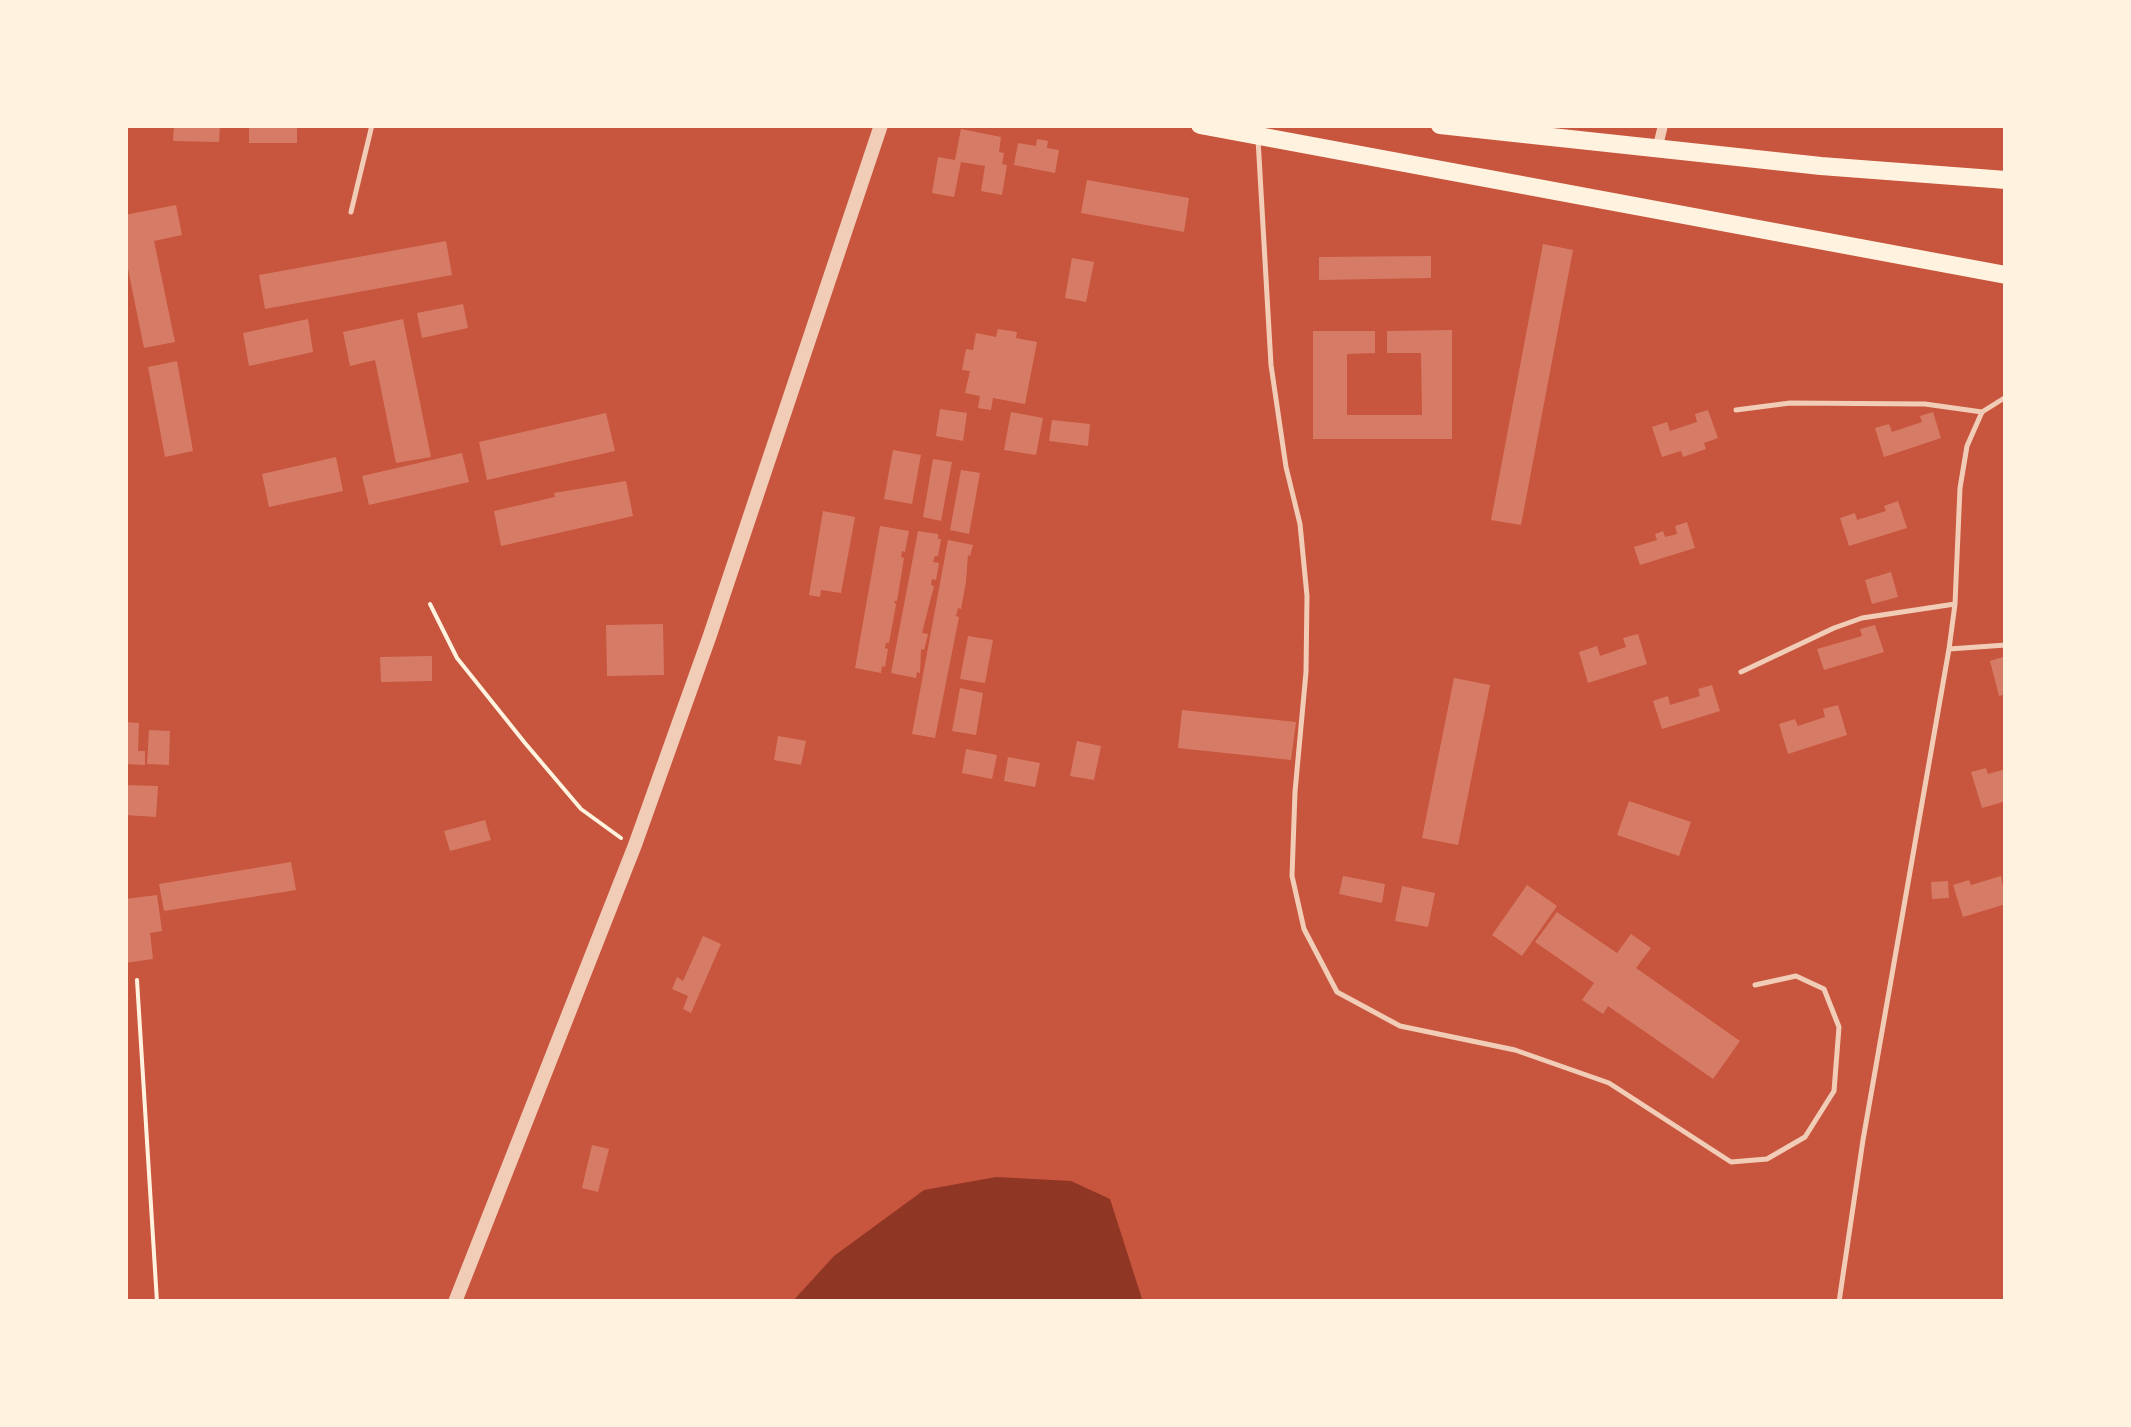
<!DOCTYPE html>
<style>
body{margin:0}
#map{position:relative;width:2131px;height:1427px;overflow:hidden;background:#c8553d;font-family:Montserrat,sans-serif}
canvas{display:block}
.frame{position:absolute;inset:0;border:128px solid #fff3e0;pointer-events:none}
</style>
<div id="map">
<canvas width="2131" height="1427"></canvas>
<div class="frame"></div>
</div>
<script>
const ctx = document.querySelector('canvas').getContext('2d');
ctx.lineJoin = 'round';
function paint(path, color) { ctx.fillStyle = color; ctx.fill(path, 'evenodd'); }
function stroke(path, color, width, dash) { ctx.strokeStyle = color; ctx.lineWidth = width; ctx.lineCap = dash ? 'butt' : 'round'; ctx.setLineDash(dash || []); ctx.stroke(path); }
paint(new Path2D(`
 M996,1177L1071,1181L1110,1199L1143,1302H792L834,1256L924,1190Z`), '#8f3625');
paint(new Path2D(`
 M174,125H220L219,142L173,141Z
 M249,125H297V143H249Z
 M961,129L1001,137L999,152L1004,153L1002,164L1007,165L1002,195L981,191L985,166L961,162L954,197L932,193L938,157L955,160Z
 M1037,139L1048,141L1047,148L1059,150L1055,173L1014,165L1018,143L1036,146Z
 M1087,180L1189,198L1184,232L1081,213Z
 M176,205L182,235L154,241L175,342L144,348L125,254V215Z
 M446,241L452,275L265,309L259,275Z
 M1543,244L1573,250L1521,525L1491,520Z
 M1431,256V278L1319,280V257Z
 M1072,258L1094,262L1086,302L1065,298Z
 M463,304L468,328L422,338L417,313Z
 M308,319L313,352L249,366L243,333Z
 M403,319L431,457L396,463L375,360L350,366L343,332Z
 M998,329L1017,332L1016,338L1037,342L1025,404L993,398L991,410L978,408L980,396L965,393L970,371L962,370L966,349L973,350L976,333L996,337Z
 M1452,330V439H1313V331H1375V353L1347,354V415H1422L1421,353H1387V331Z
 M177,361L193,451L165,457L148,367Z
 M940,409L967,413L963,441L936,436Z
 M1708,410L1718,438L1704,443L1706,449L1683,457L1681,451L1662,457L1652,427L1667,422L1670,431L1697,422L1695,414Z
 M1011,412L1043,418L1036,455L1004,450Z
 M1933,412L1941,438L1884,457L1875,428L1889,424L1892,432L1922,422L1920,416Z
 M606,413L615,451L487,480L479,442Z
 M1052,420L1090,424L1088,446L1049,441Z
 M893,450L921,455L912,504L884,499Z
 M462,453L469,482L369,505L362,476Z
 M336,457L343,491L269,507L262,474Z
 M933,459L952,462L941,521L923,517Z
 M961,470L980,473L969,534L950,530Z
 M626,481L633,516L501,546L494,511L555,497L554,493Z
 M1898,501L1907,528L1849,546L1840,518L1855,513L1857,520L1886,511L1884,506Z
 M823,511L855,517L841,593L821,590L820,597L809,595Z
 M1687,522L1695,548L1640,565L1634,547L1657,540L1655,534L1663,531L1665,537L1677,534L1675,526Z
 M880,526L909,531L905,552L902,551L901,557L904,558L897,601H894L896,605L889,643H886L885,648L888,649L885,667L882,666L881,673L855,668Z
 M918,531L938,534V539H941L938,556H935L933,562L939,563L936,580L932,579L931,585L934,586L922,633L928,634L924,650L921,649L920,673L917,672L916,678L891,673Z
 M948,540L973,545L970,556L968,555L966,582L961,609L958,608L956,616L959,617L935,738L912,734Z
 M1891,572L1898,597L1872,604L1865,580Z
 M663,624L664,675L607,676L606,625Z
 M1875,625L1884,652L1824,670L1817,649L1862,636L1860,629Z
 M1638,634L1647,664L1588,683L1579,652L1597,646L1600,656L1626,647L1623,638Z
 M968,636L993,640L985,683L960,679Z
 M432,656V681L381,682L380,657Z
 M2003,657L2006,663V694L1999,696L1990,661Z
 M1454,678L1490,685L1458,845L1422,838Z
 M1712,685L1720,711L1662,729L1653,701L1668,696L1670,705L1700,696L1698,689Z
 M960,688L983,693L976,735L952,731Z
 M1838,705L1847,735L1788,754L1779,724L1795,719L1798,726L1825,717L1823,709Z
 M1182,710L1296,722L1291,760L1178,748Z
 M125,722L139,723L138,751H145V765L125,764Z
 M149,730L170,731L169,765L147,764Z
 M778,736L806,741L801,765L774,760Z
 M1077,741L1101,746L1094,780L1070,776Z
 M966,749L997,755L992,779L962,773Z
 M1008,757L1040,763L1035,787L1004,781Z
 M1986,768L1988,774L2006,769V801L1982,808L1971,772Z
 M125,785L158,786L156,817L125,815Z
 M1629,801L1691,822L1679,856L1617,835Z
 M485,820L491,840L450,851L444,831Z
 M291,862L296,890L164,911L159,884Z
 M1343,876L1385,884L1382,903L1339,894Z
 M2001,876L2006,904L1963,917L1953,885L1969,880L1971,885Z
 M1948,881L1949,898L1932,899L1931,882Z
 M1527,885L1557,906L1522,956L1492,935Z
 M1402,886L1435,893L1428,927L1395,921Z
 M157,895L162,931L150,933L153,959L125,963V899Z
 M1557,912L1617,953L1631,934L1651,948L1636,968L1740,1041L1713,1079L1608,1006L1603,1014L1582,1000L1594,983L1535,942Z
 M703,936L721,944L691,1013L683,1009L688,996L672,989L677,977L683,981Z
 M592,1145L609,1149L598,1192L582,1188Z`), '#d67c66');
stroke(new Path2D(`
 M430,604L457,658L525,743L581,809L621,838
 M137,980L157,1302`), '#fff3e0', 4);
stroke(new Path2D(`
 M1258,139L1271,365L1286,467L1300,524L1307,596L1306,672L1295,792L1292,876L1304,929L1337,992L1400,1026L1515,1050L1609,1083L1731,1162L1767,1159L1805,1137L1834,1091L1839,1027L1824,989L1796,976L1755,985
 M351,212L372,125
 M1736,410L1790,403L1925,404L1982,412
 M1949,649L2006,645
 M1741,672L1834,628L1862,618L1955,604
 M1839,1302L1863,1140L1949,649L1955,604L1960,488L1967,446L1982,412L2006,397`), '#f1ccb7', 5);
stroke(new Path2D(`
 M1657,150L1663,125`), '#f1ccb7', 10);
stroke(new Path2D(`
 M455,1302L635,845L709,638L881,125`), '#f1ccb7', 14);
stroke(new Path2D(`
 M1200,125L2006,275
 M1440,125L1821,166L2006,180`), '#fff3e0', 18);
</script>
